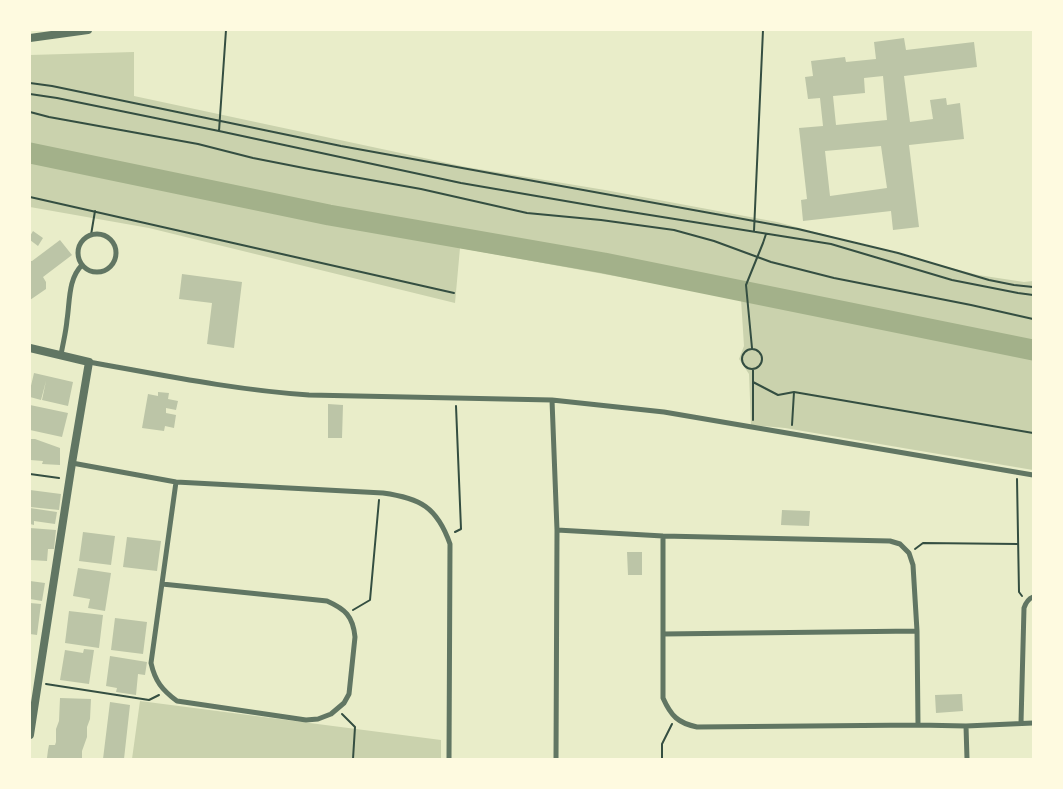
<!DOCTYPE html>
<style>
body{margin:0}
#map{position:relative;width:1063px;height:789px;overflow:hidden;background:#e9edc9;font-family:Montserrat,sans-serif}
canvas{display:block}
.frame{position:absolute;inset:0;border:31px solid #fefae0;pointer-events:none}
</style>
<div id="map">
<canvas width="1063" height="789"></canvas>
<div class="frame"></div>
</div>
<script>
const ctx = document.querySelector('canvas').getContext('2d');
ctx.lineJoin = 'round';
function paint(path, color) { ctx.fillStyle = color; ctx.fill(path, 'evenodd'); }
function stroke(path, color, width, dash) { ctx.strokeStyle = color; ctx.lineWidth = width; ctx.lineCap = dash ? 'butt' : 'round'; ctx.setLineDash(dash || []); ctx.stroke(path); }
paint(new Path2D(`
 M134,52V96L466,167L605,190L777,222L978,275L1024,282L1033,281V470L785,428L751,425L749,374L739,359L744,346L741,299L460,248L455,303L149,228L30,207V55Z
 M140,701L441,740V759H132Z`), '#cad2ad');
stroke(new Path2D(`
 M30,153L329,215L604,263L1033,350`), '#a3b18a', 21);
paint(new Path2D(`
 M904,38L906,50L974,42L977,67L904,76L910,122L933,119L930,100L946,98L947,105L960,103L964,139L909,145L919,227L893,230L891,211L803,221L801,200L807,199L799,128L823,126L820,98L808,99L805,77L813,76L811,61L845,57L846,62L876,59L874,42ZM883,76L887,120L836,125L833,96L865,93L864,78ZM881,146L887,188L830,196L825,151Z
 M33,231L43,238L38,246L30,240V236Z
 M60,240L72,255L43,277L46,282V289L30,300V261H32Z
 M182,274L242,282L234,348L207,344L212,303L179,299Z
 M34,373L73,382L68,406L42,400L46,381L41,400L30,397V390Z
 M158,392L169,393L168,399L178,401L176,410L166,408V413L176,415L174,428L165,426L164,431L142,428L148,394L158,396Z
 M328,404L343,405L342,438H328Z
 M30,405L68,413L62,437L30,430Z
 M30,439H35L60,448V465L42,464L43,461L30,460Z
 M30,490L61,494L59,510L30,507Z
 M30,508L57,512L55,524L34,521V525L30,524Z
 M782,510L810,511L809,526L781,525Z
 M30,528L56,530L54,549H48L47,561L30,560Z
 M83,532L115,536L111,565L79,561Z
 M127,537L161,541L157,571L123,567Z
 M627,552H642V575H628Z
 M78,568L111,573L105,611L88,608L90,599L73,596Z
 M30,581L45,583L42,601L30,599Z
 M30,603L41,604L37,635L30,634Z
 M69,611L103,615L99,648L65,643Z
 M115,618L147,622L143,654L111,650Z
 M84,649L94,650L89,684L60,680L65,650L83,653Z
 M110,656L147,662L145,675L138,674L136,695L116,692L117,688L106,686Z
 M962,694L963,711L936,713L935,695Z
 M60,698L91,699L90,719L87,727V737L82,751V759H51L47,758L48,750L49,745H55L56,742V729L59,721Z
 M110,702L130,705L124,759H103Z`), '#bcc5a7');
stroke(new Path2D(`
 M30,83L52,86L341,146L798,229L898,253L989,280L1014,285L1033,287
 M30,94L57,98L219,131L461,183L606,208L831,244L952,280L1018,293L1033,295
 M30,112L49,117L198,144L253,158L309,169L421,189L527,213L601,220L674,230L714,241L771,262L834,278L971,305L1033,319
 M219,131L226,30
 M30,197L454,293
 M754,231L763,30
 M91,235L95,211
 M752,348L746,285L763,243L766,234
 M742 359a10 10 0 1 1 20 0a10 10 0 1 1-20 0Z
 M753,382L778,395L794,392L1033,433
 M753,420V370
 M792,425L794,392
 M30,474L59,478
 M1017,479L1019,592L1022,596
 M455,532L461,529L456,406
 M915,549L923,543L1018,544
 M353,610L370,600L379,500
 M46,684L149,700L159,695
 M342,714L355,727L353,759
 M662,759V744L672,724`), '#344e41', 2);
stroke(new Path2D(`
 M78 253a19 19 0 1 1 38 0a19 19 0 1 1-38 0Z
 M61,355C63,343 66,332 67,320C70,301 68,279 82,265
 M89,362C162,375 235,390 309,395L552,400L664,412L1033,475
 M552,400L557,530L556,759
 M72,463L176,482L383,493C420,498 437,507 450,544L449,759
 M557,530L663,536L890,541L900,544L909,553L913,565L917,631L918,725
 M663,536V698C671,716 678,723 697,727L918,725L966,726L1033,723
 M162,584L327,601C345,609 353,616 355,637L349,694L344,703L331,714L318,719L306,720L177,701C162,690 155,681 151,663L176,482
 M663,634L917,631
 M1021,723L1024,608C1026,602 1028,599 1033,597
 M966,726L967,759`), '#617663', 5);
stroke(new Path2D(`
 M30,38L88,30
 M30,348L89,362L72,463L30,735`), '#617663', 8);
</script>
